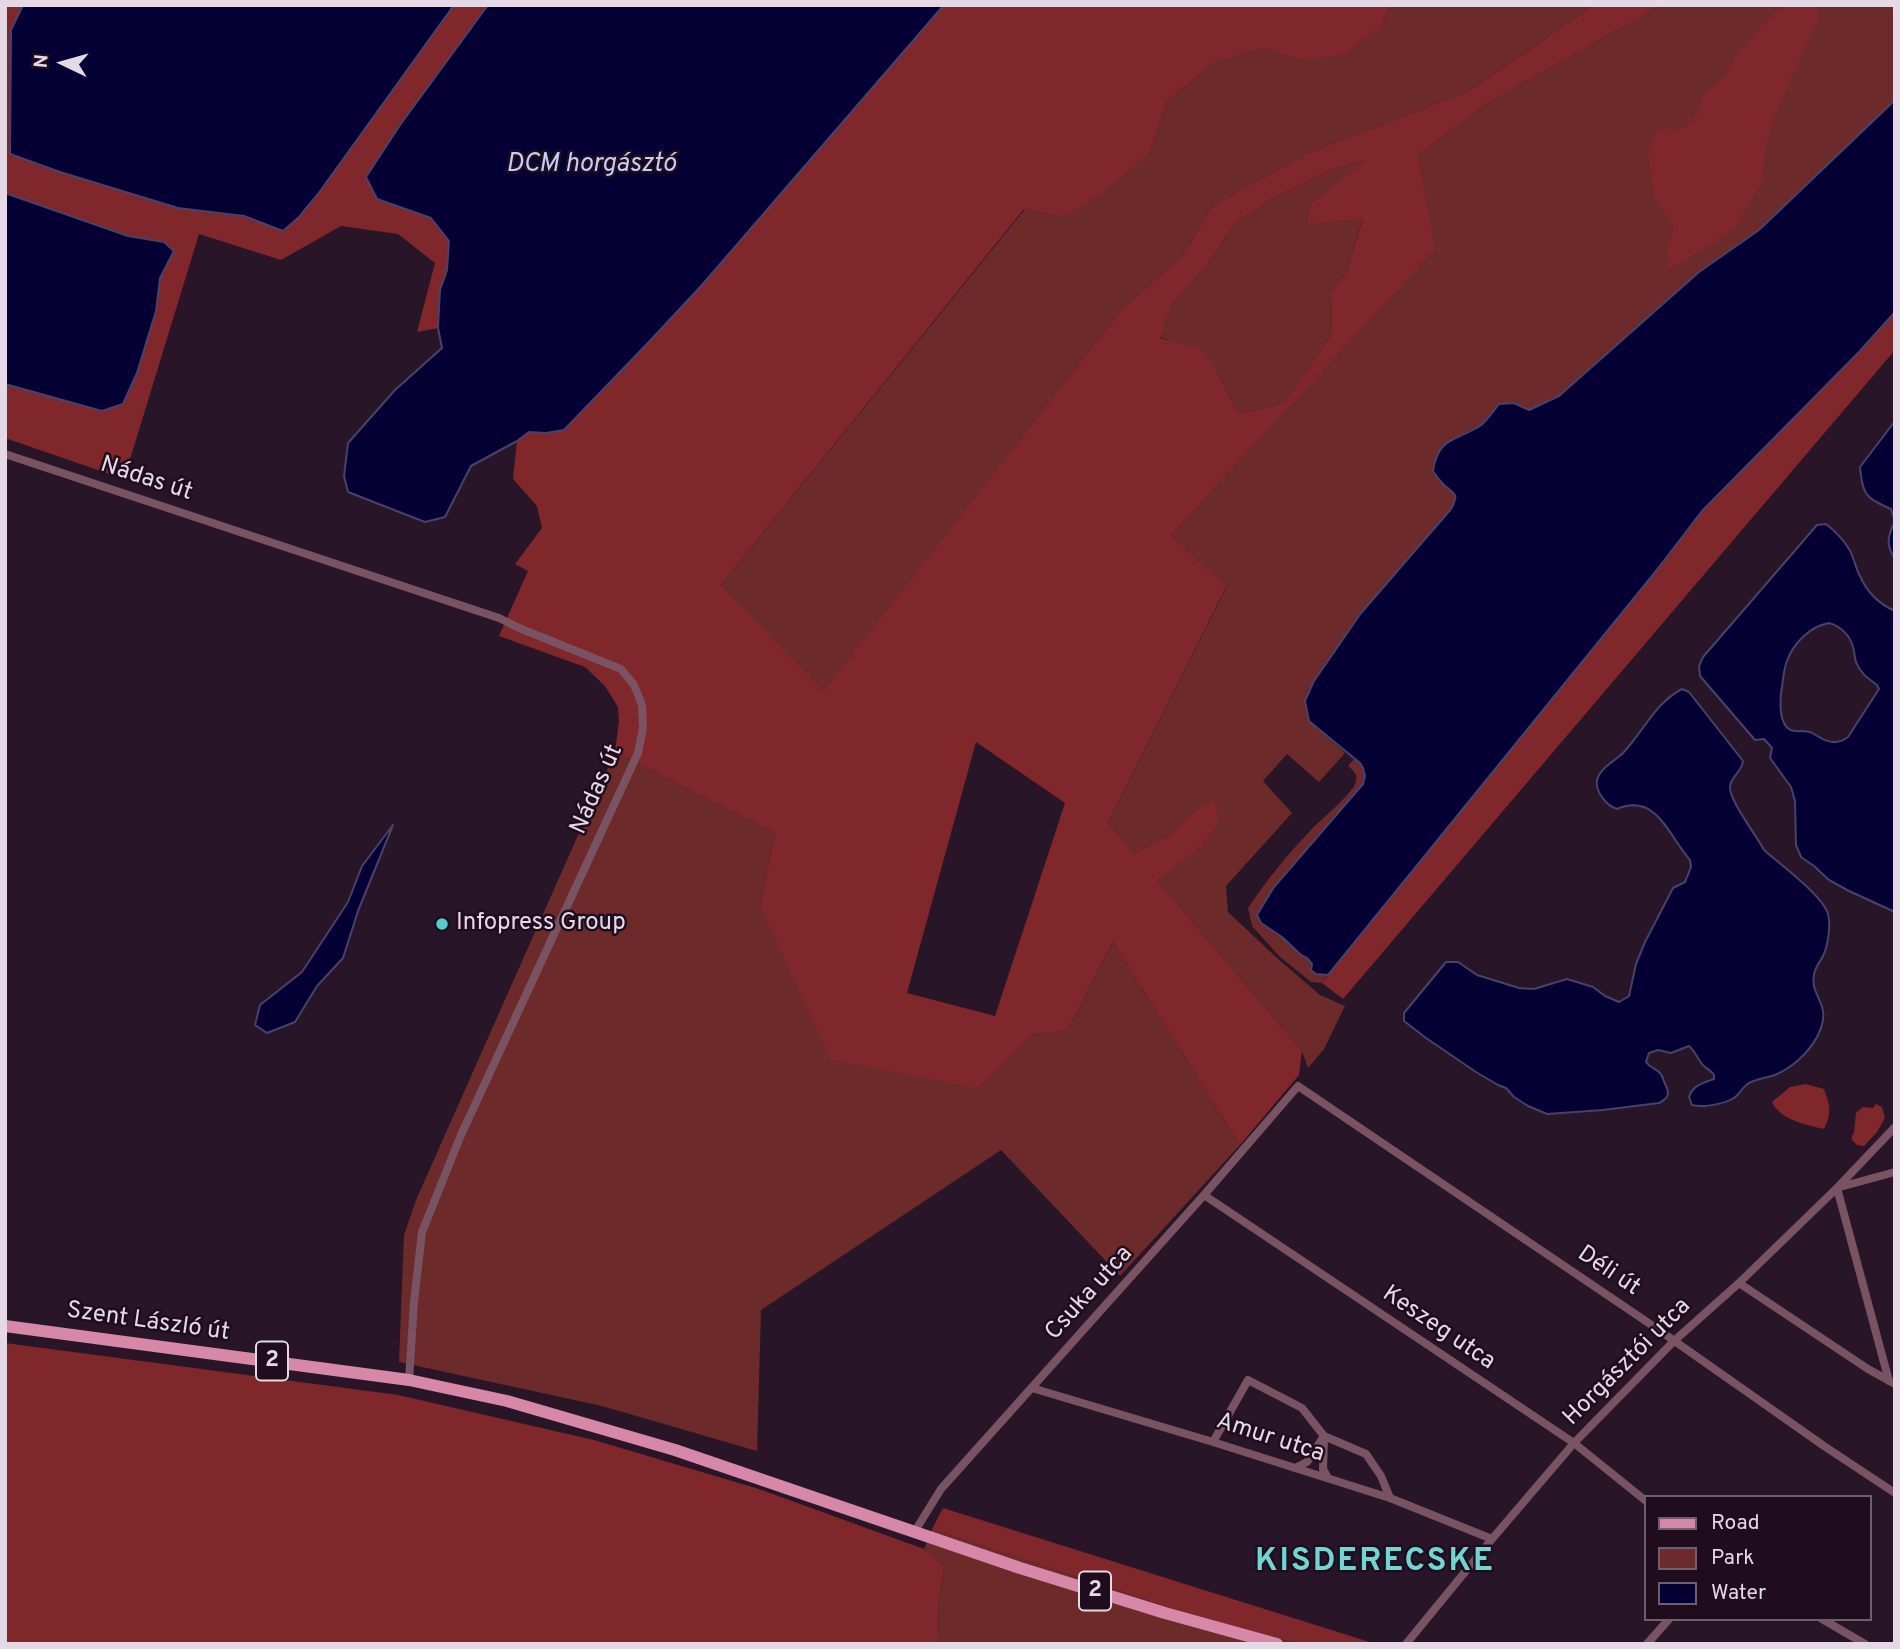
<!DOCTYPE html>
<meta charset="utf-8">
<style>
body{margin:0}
#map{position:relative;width:1900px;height:1649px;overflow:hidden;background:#281628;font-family:Overpass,sans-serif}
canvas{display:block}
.frame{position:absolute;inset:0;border:7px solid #e5d9e5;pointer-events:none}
.legend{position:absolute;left:1644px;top:1495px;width:228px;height:126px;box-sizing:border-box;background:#1f0d1e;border:2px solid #6e5f6e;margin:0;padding:9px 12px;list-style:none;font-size:21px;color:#e5d9e5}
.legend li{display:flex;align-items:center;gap:14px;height:35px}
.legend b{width:35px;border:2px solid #6e5f6e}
.north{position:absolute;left:28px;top:28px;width:70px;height:70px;-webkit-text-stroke:5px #1f0d1e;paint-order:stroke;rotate:275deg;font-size:19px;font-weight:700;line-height:28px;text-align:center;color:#e5d9e5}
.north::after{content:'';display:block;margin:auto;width:24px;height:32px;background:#e5d9e5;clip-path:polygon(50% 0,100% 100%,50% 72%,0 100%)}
</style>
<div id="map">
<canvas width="1900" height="1649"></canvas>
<div class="frame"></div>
<ul class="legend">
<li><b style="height:9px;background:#d787a7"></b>Road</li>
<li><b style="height:19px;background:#6c2a2b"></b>Park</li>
<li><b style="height:19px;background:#050033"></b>Water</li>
</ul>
<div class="north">N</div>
</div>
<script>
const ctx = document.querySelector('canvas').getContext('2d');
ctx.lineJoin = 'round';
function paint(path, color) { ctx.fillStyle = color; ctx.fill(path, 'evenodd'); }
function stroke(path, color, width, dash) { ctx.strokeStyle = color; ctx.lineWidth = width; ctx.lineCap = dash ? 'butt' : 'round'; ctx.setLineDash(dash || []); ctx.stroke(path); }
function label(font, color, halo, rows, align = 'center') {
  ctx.font = font + ' Overpass,sans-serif'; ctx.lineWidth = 5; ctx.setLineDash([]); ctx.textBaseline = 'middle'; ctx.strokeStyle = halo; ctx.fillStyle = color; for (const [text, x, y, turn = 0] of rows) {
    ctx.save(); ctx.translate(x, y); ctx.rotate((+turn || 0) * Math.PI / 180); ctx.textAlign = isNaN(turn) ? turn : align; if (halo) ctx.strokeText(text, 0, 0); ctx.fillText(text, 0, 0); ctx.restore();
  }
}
paint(new Path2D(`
 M1391,5H1595L1467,92L1306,154L1212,206L1183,255L1121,310L824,692L721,585L1025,209L1064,217L1150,153L1167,101L1212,64L1262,48L1301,60L1380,27Z
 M1662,5H1895V100L1759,230L1699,272L1559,396L1529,410L1499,404L1481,425L1455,438L1443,484L1456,495V500L1451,509L1361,613L1314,681L1308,691L1309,721L1345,753L1319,782L1287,754L1263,781L1292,813L1226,886L1228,912L1277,958L1320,995L1345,1006L1324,1049L1308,1068L1302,1051L1157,880L1177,867L1215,801L1197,809L1174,832L1134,853L1108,823L1226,588L1171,535L1434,249L1418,155L1488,103Z
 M1370,158L1308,225L1363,217L1346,273L1331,294L1332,334L1285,401L1257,410L1238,413L1216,369L1170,341L1160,337L1172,304L1206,266L1236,222L1266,202L1337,167Z
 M615,752L775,833L760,905L978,1088L1032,1035L1067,1031L1113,942L1240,1145L1120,1276L1001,1150L761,1310L757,1451L602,1406L399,1362L404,1235L416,1200Z
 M1354,759C1363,766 1366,772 1363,784L1274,887L1257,915L1261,923L1282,937L1301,955L1307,958L1316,974L1328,975L1322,983L1311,982L1279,956L1252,926L1248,908C1266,881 1287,855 1310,831C1320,820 1350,796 1355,784C1359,775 1354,771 1348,766Z
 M932,1529L1170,1608L1298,1644H939L938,1604L944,1570L924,1549Z`), '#6c2a2b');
paint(new Path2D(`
 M5,5H23L11,30L60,172L178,208L244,216L283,231L299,217L318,194L454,5H488L400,125L377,199L431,218L449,241L447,270L440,290L438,328L417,332L435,263L398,234L341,226L281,260L199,234L124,479L5,438V384L20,387L137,373L156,311L160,278L174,251L164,242L128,236L5,193Z
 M944,5H1391L1380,27L1343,55L1301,60L1262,48L1212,64L1167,101L1150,153L1102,193L1064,217L1024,209L721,585L824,691L1121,310L1183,255L1212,206L1306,154L1467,92L1595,5H1662L1488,103L1418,155L1435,249L1171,535L1226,587L1108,823L1134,853L1174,832L1197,809L1214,800L1219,819L1203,843L1177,867L1157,880L1302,1051L1299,1075L1240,1145L1113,942L1067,1031L1032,1035L978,1088L831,1060L760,905L775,833L615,752L619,721L618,707L605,686L585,667L499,636L528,571L515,564L542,528L537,506L513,479L517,441L529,431L546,433L564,430L646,345ZM1368,159L1312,203L1307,225L1363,218L1346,273L1331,294L1332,334L1285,401L1257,410L1238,413L1216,369L1201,349L1160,338L1172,304L1206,266L1236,222L1266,202L1337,167ZM976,742L1065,803L995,1016L907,993Z
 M1787,5H1816L1819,18L1774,116L1765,151L1762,180L1735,229L1680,263L1666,269L1668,248L1674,227L1655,199L1648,156L1656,130L1685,128L1697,114L1704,95L1725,76L1744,45L1778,10Z
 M1895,312V350L1343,999L1322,983L1656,571L1702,511L1859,352Z
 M1806,1084L1824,1089C1830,1106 1832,1113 1824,1129C1807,1125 1780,1120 1772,1102L1790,1087Z
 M1876,1104L1882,1107L1885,1118L1877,1132L1864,1146L1857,1145L1852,1140V1136L1854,1133L1856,1113L1863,1107L1873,1108Z
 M5,1343L398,1395L594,1440L759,1489L924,1549L944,1569L938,1604L939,1644H5Z
 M943,1508L1376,1644H1298L1170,1608L932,1529Z`), '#80272b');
const water = new Path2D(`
 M23,5H454L318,194L299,217L283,231L244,216L178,208L60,172L10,154L11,30Z
 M488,5H944L702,285L646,345L564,430L546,433L529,432L517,441L471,466L445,517L425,522L348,492L344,476L348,443L395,390L442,348L438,328L440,290L447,270L449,241L431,218L377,199L366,177L400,125Z
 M1895,100V312L1859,352L1702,511L1656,571L1328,975L1316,974L1311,970L1312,964L1307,958L1301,955L1282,937L1261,923L1257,915L1274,887L1363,784L1365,776L1363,768L1360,763L1309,721L1305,701L1314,681L1361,613L1451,509C1459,494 1456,495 1444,485C1440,481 1436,476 1433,471C1438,437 1456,441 1480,426C1487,421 1493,411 1499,404L1514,403L1529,410L1559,396L1699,272L1759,230Z
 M5,193L128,236L164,242L174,251L160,278L156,311L137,373L123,404L102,411L5,384Z
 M1895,421V559C1885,544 1888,536 1895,521L1891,509C1865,498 1863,495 1860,467Z
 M1826,524C1835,531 1843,539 1849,549C1854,557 1855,567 1860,576C1867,592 1879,604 1895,611V912L1849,891L1829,880L1814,866L1801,857L1796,845L1795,801L1791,787L1770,758L1772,748L1764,739L1755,740L1700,676L1699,666L1703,657L1817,525ZM1829,623C1840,626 1850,635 1853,647C1855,652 1854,659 1857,664C1861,674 1869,679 1877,685L1879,689L1848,737C1836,746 1826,742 1814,734C1804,728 1795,734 1789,729C1779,722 1780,704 1781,693C1783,683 1783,671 1787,661C1793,644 1810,626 1829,623Z
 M1682,689L1689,692L1743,761C1742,771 1732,776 1730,786C1728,799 1757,836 1764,850C1779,863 1823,896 1828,914C1831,924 1828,946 1823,956C1820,962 1815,967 1814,975C1810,992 1826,1002 1823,1020C1819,1044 1796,1066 1775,1075C1766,1078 1757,1079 1749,1083C1742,1087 1740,1094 1734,1098C1724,1104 1703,1108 1692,1105L1689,1097C1693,1085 1703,1083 1714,1079V1075C1711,1070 1706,1069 1702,1064C1697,1058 1695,1051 1689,1046L1671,1053L1658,1050L1649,1053L1646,1062C1650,1068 1655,1068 1660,1073C1662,1075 1664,1081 1665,1084C1670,1093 1669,1098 1659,1103L1603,1110L1547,1114L1528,1106L1514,1097L1506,1088L1498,1085L1476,1072L1426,1038L1404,1021V1013L1446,962H1458L1477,975L1519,988L1534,989L1567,979L1593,987L1605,996L1619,1002L1629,996L1636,964L1645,942L1673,888L1685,882L1691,867L1690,860C1669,837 1657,792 1617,809C1607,806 1595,792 1597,780C1600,768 1615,761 1623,753C1643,732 1655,703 1682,689Z
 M393,825L358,911L343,958L317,986L295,1022L267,1033L255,1025L260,1005L302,972L348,902L362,866Z`);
paint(water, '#050033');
stroke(water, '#484168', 2);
stroke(new Path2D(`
 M5,454L499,618L519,628L621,669L634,685L642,705L643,728L638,753L461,1135L422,1232L414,1302L409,1380
 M1840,1187L1895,1172
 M1837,1188L1889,1381
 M1204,1195L1574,1443L1646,1501
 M1739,1283L1868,1369L1895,1384
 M1032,1388L1213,1442L1390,1498L1492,1539
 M1324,1438L1323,1469L1328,1478
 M1213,1442L1248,1380L1302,1408L1324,1436L1366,1454L1381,1476L1390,1498
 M1295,1468L1307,1462L1324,1436
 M915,1531L941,1489L1204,1195L1298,1086L1656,1328L1824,1446L1895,1493
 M1822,1619L1865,1644
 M1406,1644L1492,1539L1574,1443L1674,1341L1739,1283L1837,1188L1895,1127
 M1647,1644L1669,1619`), '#795362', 8);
stroke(new Path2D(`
 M5,1326L409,1380L507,1401L675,1450L1020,1568L1165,1613L1277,1644`), '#d787a7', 12);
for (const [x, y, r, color] of [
 [442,924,7,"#53cdc9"]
]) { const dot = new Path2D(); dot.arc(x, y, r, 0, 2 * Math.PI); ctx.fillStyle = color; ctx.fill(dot); stroke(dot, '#1f0d1e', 2.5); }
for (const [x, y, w] of [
 [272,1361,32],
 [1095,1591,32]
]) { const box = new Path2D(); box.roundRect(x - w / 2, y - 19.5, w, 39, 5); ctx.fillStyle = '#1f0d1e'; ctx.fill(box); stroke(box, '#e5d9e5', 2); }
label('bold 23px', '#e5d9e5', null, [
 ["2",272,1361],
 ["2",1095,1591]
]);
label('24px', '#e5d9e5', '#1f0d1e', [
 ["Nádas út",146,480,18],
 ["Nádas út",598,790,-66],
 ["Déli út",1608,1272,34],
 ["Csuka utca",1090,1294,-48],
 ["Szent László út",148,1323,8],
 ["Keszeg utca",1438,1329,34],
 ["Horgásztói utca",1628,1363,-45],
 ["Amur utca",1270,1439,18]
]);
label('24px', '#e5d9e5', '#1f0d1e', [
 ["Infopress Group",456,924]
], 'left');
label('italic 26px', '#c3cef9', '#1f0d1e', [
 ["DCM horgásztó",591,166]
]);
ctx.letterSpacing = '2px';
label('bold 32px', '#6cd8d4', '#1f0d1e', [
 ["KISDERECSKE",1375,1564]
]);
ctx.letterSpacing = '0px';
</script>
